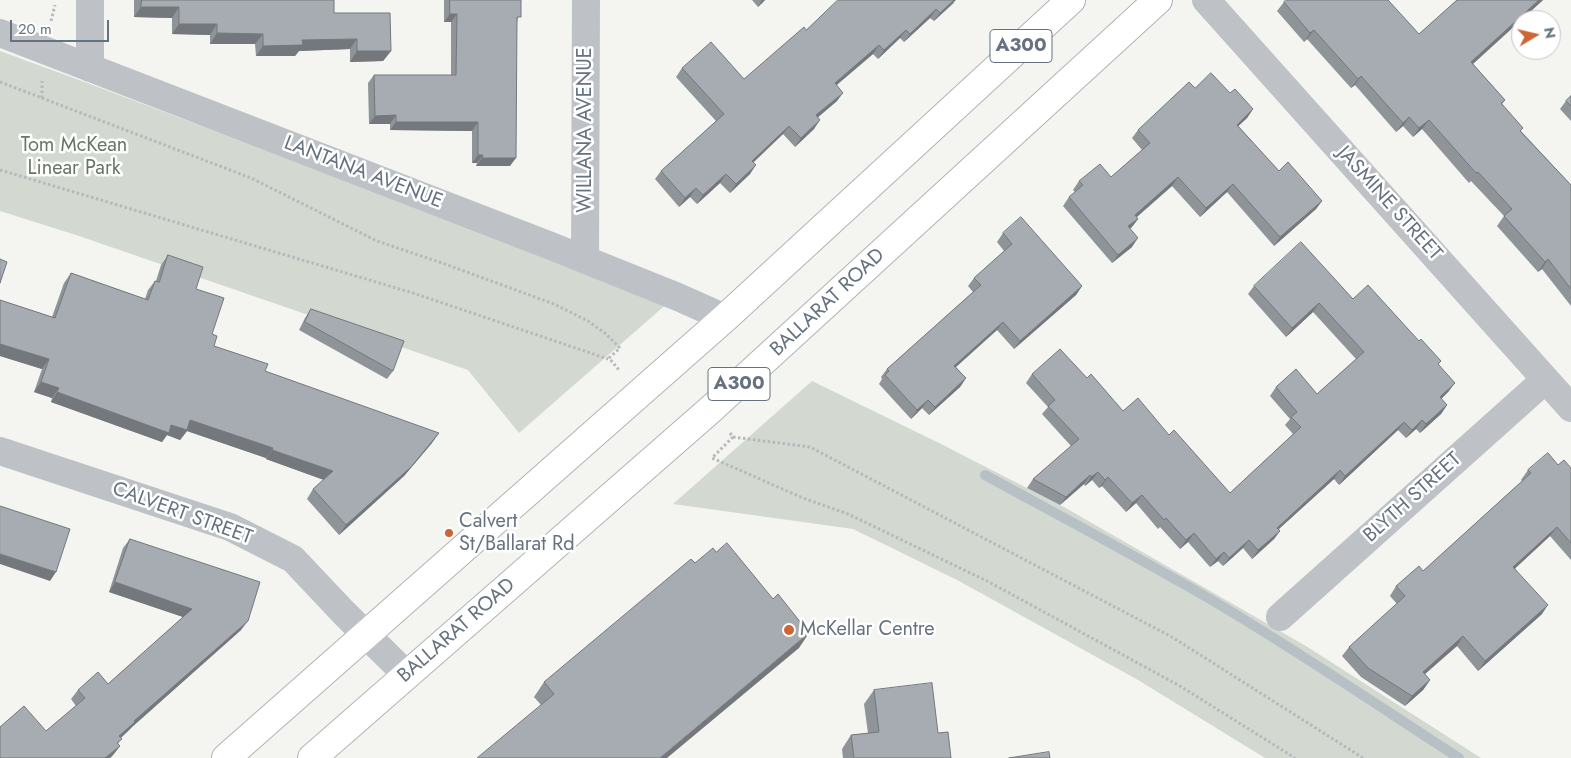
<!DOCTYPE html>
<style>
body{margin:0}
#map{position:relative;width:1571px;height:758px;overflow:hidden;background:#f4f4f1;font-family:Jost,sans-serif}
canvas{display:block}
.north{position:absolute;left:1511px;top:10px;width:50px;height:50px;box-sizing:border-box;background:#fff;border:1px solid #c2c7cc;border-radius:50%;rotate:81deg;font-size:14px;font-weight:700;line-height:20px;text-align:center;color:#66727f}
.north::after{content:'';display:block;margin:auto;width:18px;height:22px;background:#cf6436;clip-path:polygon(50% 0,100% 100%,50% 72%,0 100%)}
.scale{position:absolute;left:10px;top:20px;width:99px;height:22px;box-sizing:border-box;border:2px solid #66727f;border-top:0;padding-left:6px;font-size:15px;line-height:18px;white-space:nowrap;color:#66727f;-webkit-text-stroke:4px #fff;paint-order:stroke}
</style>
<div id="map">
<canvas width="1571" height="758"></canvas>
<div class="north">N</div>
<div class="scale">20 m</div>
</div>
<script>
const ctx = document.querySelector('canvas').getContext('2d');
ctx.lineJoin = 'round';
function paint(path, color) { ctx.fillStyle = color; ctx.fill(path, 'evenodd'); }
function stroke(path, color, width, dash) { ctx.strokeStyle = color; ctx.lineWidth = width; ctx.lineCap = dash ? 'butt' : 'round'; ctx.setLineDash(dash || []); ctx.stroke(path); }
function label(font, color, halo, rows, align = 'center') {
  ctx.font = font + ' Jost,sans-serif'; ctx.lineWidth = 5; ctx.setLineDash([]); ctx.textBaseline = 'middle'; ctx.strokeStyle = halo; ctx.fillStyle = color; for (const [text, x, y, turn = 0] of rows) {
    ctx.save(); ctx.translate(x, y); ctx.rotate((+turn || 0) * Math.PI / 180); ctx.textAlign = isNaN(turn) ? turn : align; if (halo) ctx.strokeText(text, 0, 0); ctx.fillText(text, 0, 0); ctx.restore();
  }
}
paint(new Path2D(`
 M0,51L82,81L669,302L519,433L468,370L79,236L0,211Z
 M812,381L939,443L1064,507L1306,646L1481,758H1265L1138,680L959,581L853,529L673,504Z`), '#d3d9d1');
stroke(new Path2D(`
 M985,475C1060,516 1136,556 1210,599C1295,649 1377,705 1459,758`), '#b7c0c5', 10);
const trunk = new Path2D(`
 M226,758L725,318L1071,0
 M312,758L710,410L1158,0`);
stroke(trunk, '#b1b4b7', 30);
stroke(new Path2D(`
 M51,21L55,5
 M0,82L251,178L377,241L442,263L554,304L588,321L605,333L620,348L609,358L619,370
 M42,98V81
 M0,170L413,293L608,359
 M730,433L733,437L712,458L803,498L848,514L989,582L1180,686L1295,758
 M733,437L810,447L1172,637L1363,758`), '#b6b8bb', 3, [2.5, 2.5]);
stroke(new Path2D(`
 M90,0V68
 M0,33L551,246L678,297L725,318
 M585,260L586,0
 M0,451L230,527L293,559L344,613L407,675
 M1280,617L1545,380`), '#bec1c5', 28);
stroke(new Path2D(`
 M1206,0L1571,408`), '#bec1c5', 28);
stroke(trunk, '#fff', 28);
paint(new Path2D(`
 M134,0H334V13L391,51L383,61L350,62V49L299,51L295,56H256L255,44H210V35L172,34V18L134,17Z
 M444,0H521L517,23L510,166H476L477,163H472V131L390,130V124H369L368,83L374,75H451V22H444Z
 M752,0H765L758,7Z
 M1457,0H1543L1473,64L1505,100L1502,104L1521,131L1571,185V306L1542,269L1538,272L1497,226L1504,216L1471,181L1469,183L1422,129L1413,137L1403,126L1396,132L1355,85L1351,88L1307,39L1304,42L1277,11L1284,2L1419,34Z
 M955,2L934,21L930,18L904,42L900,38L878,59L873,54L837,85V101L818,117L814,129L795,147L783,134L754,162L750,174L730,193L720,183L697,204L690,197L679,207L655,179L661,171L716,121L676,77L682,68L744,79Z
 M1195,88L1230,93L1253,109L1247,118L1238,126L1279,171L1322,201L1316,209L1274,246L1227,192L1200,217L1172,186L1136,217L1138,219L1130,229L1132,247L1112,263L1063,206L1069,197L1075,192L1073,190L1079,181L1111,177L1142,150L1132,138L1138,130Z
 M1571,96V121L1560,109L1566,101Z
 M1003,233L1082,286L1076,295L1014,349L997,330L956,367L966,378L960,387L929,415L922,408L911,419L879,384L882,379L881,377L887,369L973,292L968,286L974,278L1004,251L997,242Z
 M168,255L196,289L212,334L214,346L265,371L432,443L404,476L339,535L307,499L313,489L324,480L266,459V458L187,431L180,440L167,435L162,442L51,402L52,398L34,392L42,369L0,356V300L52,317L64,283L71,273L145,299L148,290L155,281H156L161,265Z
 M1254,286L1353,299L1419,341L1441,361L1438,365L1449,391L1441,399L1447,405L1441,414L1420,433L1416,429L1406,438L1398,430L1339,485L1334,479L1279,529L1280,531L1274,539L1252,559L1243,548L1223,566L1218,561L1210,567L1188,542L1180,549L1160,527L1158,529L1136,503L1126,512L1102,486L1099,488L1092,480L1085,486L1084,484L1060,505L1027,488L1033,479L1071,446L1042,414L1048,407L1026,383L1032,374L1087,378L1123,411L1169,435L1230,493L1293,434L1285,425L1290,419L1270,396L1276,387L1317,394L1356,359L1313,312L1286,337L1248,294Z
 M311,309L393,371L387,379L299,330L305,318Z
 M1558,465L1571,468V560L1550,536L1515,568L1542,614L1478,671L1457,646L1424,674L1430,680L1423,690L1405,706L1361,677L1342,656L1349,647L1397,604L1390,596L1396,586L1423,571L1522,481L1521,480L1528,470Z
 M130,539L241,630L132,727L121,738L118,744L120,746L113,755L110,758H0L46,731L76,706L71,699L78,690L108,684L183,617L109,592L123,548Z
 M695,563L799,648L541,705L534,697L544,682Z
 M874,690L938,733L951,758H843L842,749L851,735L868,733L864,704Z`), '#8f9498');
paint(new Path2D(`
 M762,0H765L758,7Z
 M954,0H956L934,21L940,13Z
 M1539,0H1543L1465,71L1471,62Z
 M141,7H179L172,18L134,17Z
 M936,9L930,18L904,42L910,34Z
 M450,14H457L451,22H444Z
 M179,24H217L210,35L172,34Z
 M906,30L900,38L878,59L884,50Z
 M1314,30L1307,39L1304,42L1310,33Z
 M217,33L263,34L255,44H210Z
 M357,39L350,49L299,51L295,56H256L263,46L302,40Z
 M879,45L873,54L829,91L835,83Z
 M357,51H391L383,61L350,62Z
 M1361,76L1355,85L1351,88L1358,79Z
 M843,93L837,101L810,124L816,115Z
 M1253,109L1247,118L1231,133L1237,125Z
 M396,115L390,124H369L375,116Z
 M1409,117L1403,126L1396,132L1403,123Z
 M820,120L814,129L795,147L801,138Z
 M1429,120L1422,129L1413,137L1419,128Z
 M396,122H478L472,131L390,130Z
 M789,126L783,134L746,169L752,161Z
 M478,155H483L477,163H472Z
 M482,158H516L510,166H476Z
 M756,165L750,174L730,193L736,184Z
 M726,174L720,183L697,204L703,195Z
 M1178,177L1172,186L1129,224L1135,215Z
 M1233,184L1227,192L1200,217L1206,208Z
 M696,188L690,197L679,207L685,198Z
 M1322,201L1316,209L1274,246L1280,237Z
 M1138,219L1132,227L1122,235L1128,226Z
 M1138,238L1132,247L1112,263L1118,255Z
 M1548,259L1542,269L1538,272L1545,262Z
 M1082,286L1076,295L1014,349L1020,341Z
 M1319,303L1313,312L1286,337L1292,328Z
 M1003,322L997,330L948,374L954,366Z
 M0,344L49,359L42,369L0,356Z
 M966,378L960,387L929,415L935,407Z
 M41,382L59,388L52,398L34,392Z
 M1455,383L1449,391L1434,406L1440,397Z
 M57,392L171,425L190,420L273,448L266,458L187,431L180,440L167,435L162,442L51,402Z
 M928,400L922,408L911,419L917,410Z
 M1447,405L1441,414L1420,433L1426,424Z
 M1422,420L1416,429L1406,438L1412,430Z
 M1404,422L1398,430L1339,485L1345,476Z
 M439,433L432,443L404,476L339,535L346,525Z
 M272,450L333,471L327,481L266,459Z
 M1340,470L1334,479L1271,536L1277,528Z
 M1098,472L1092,480L1085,486L1091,477Z
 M1090,475L1084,484L1060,505L1066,497Z
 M1108,477L1102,486L1099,488L1105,480Z
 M1142,495L1136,503L1126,512L1132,503Z
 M1557,527L1550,536L1507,576L1513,567Z
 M1280,531L1274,539L1252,559L1258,550Z
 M1194,533L1188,542L1180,549L1186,540Z
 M1249,540L1243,548L1223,566L1229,558Z
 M1224,552L1218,561L1210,567L1216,559Z
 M0,554L56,572L50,581L0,564Z
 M115,582L192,609L186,618L109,592Z
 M1548,605L1542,614L1478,671L1485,661Z
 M248,621L241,630L132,727L128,731L112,745L119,736L134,721Z
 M809,633L799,648L667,758H660Z
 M1463,636L1457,646L1416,682L1423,672Z
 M1430,680L1423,690L1405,706L1412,696Z
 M120,746L113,755L110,758H105Z`), '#74787c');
const building = new Path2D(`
 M142,0H334V13H390L391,51H357V39L302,40L303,45L263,46V34L217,33V24H179V7H141Z
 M450,0H521V17H517L516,158H482L483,155H478V122H396V115L375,116L374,75H456L457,14H450Z
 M838,0H954L940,13L936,9L910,34L906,30L884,50L879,45L835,83L843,93L816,115L820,120L801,138L789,126L752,161L756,165L736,184L726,174L703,195L696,188L685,198L661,171L724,114L682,68L711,42L744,79L804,27L806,30Z
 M1286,0H1388L1419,34L1457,0H1539L1471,62L1505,100L1501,103L1523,128L1520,131L1571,185V289L1548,259L1545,262L1504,216L1512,209L1478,172L1476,173L1429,120L1419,128L1409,117L1403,123L1361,76L1358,79L1314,30L1310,33L1284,2Z
 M1211,73L1230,93L1235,89L1253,109L1237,125L1279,171L1288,162L1322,201L1280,237L1233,184L1206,208L1178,177L1135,215L1138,219L1128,226L1138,238L1118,255L1069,197L1083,185L1079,181L1100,164L1111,177L1150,143L1138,130L1189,82L1195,88Z
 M1571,96V106L1566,101Z
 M1021,217L1082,286L1020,341L1003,322L954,366L966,378L935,407L928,400L917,410L885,375L889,371L887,369L981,285L974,278L1012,244L1003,233Z
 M1301,242L1353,299L1368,285L1419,341L1421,339L1441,361L1438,364L1455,383L1440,397L1447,405L1426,424L1422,420L1412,430L1404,422L1345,476L1340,470L1277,528L1280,531L1258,550L1249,540L1229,558L1224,552L1216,559L1194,533L1186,540L1166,518L1164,520L1142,495L1132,503L1108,477L1105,480L1098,472L1091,477L1090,475L1066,497L1033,479L1079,439L1048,406L1055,400L1032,374L1060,349L1087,378L1091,374L1123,411L1138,398L1169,435L1174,430L1230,493L1301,427L1291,417L1297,412L1276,387L1296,369L1317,394L1364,352L1319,303L1292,328L1254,286Z
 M168,255L203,267L196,289L224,298L212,334L217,336L214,346L268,364L265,371L439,433L411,467L346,525L313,489L333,471L272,450L273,448L190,420L187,430L171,425L169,433L57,392L59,388L41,382L49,359L0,344V300L55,318L71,273L148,300L155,281L159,282Z
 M0,259L7,262L0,283Z
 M311,309L404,341L393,371L305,322Z
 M1548,453L1558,465L1564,460L1571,468V543L1557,527L1513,567L1548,605L1485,661L1463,636L1423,672L1430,680L1412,696L1368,668L1349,647L1405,596L1396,586L1419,566L1423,571L1531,473L1528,470Z
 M0,506L70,529L56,572L0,554Z
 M130,539L260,582L248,621L134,721L135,722L119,736L122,739L117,743L120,746L105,758H0V727L24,706L46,731L85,698L78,690L98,672L108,684L192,609L115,582Z
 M727,543L773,599L778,594L809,633L660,758H477L554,694L544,682L691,559L695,563L713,548L716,552Z
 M932,683L938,733L948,732L951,758H854L851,735L879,732L874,690Z
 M1049,752L1050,758H1009Z`);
paint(building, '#a6acb1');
stroke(building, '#74787c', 1);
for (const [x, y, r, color] of [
 [449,533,5,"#cf6436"],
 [789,630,6,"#cf6436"]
]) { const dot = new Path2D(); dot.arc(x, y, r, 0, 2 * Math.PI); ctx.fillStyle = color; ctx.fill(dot); stroke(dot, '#fff', 2); }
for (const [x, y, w] of [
 [1021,46,62],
 [739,384,62]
]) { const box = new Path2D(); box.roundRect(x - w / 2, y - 16.5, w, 33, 4); ctx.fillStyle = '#fff'; ctx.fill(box); stroke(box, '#66727f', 1); }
label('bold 19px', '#66727f', null, [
 ["A300",1021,46],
 ["A300",739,384]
]);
label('20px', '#66727f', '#fff', [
 ["WILLANA AVENUE",586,130,-90],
 ["LANTANA AVENUE",363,173,21],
 ["JASMINE STREET",1389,204,48],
 ["BALLARAT ROAD",828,303,-43],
 ["BLYTH STREET",1413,498,-42],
 ["CALVERT STREET",182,514,20],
 ["BALLARAT ROAD",457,631,-41]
]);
label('20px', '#677765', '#fff', [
 ["Tom McKean",74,146],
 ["Linear Park",74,169]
]);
label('20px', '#66727f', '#fff', [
 ["Calvert",459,522],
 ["St/Ballarat Rd",459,545],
 ["McKellar Centre",800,630]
], 'left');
</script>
